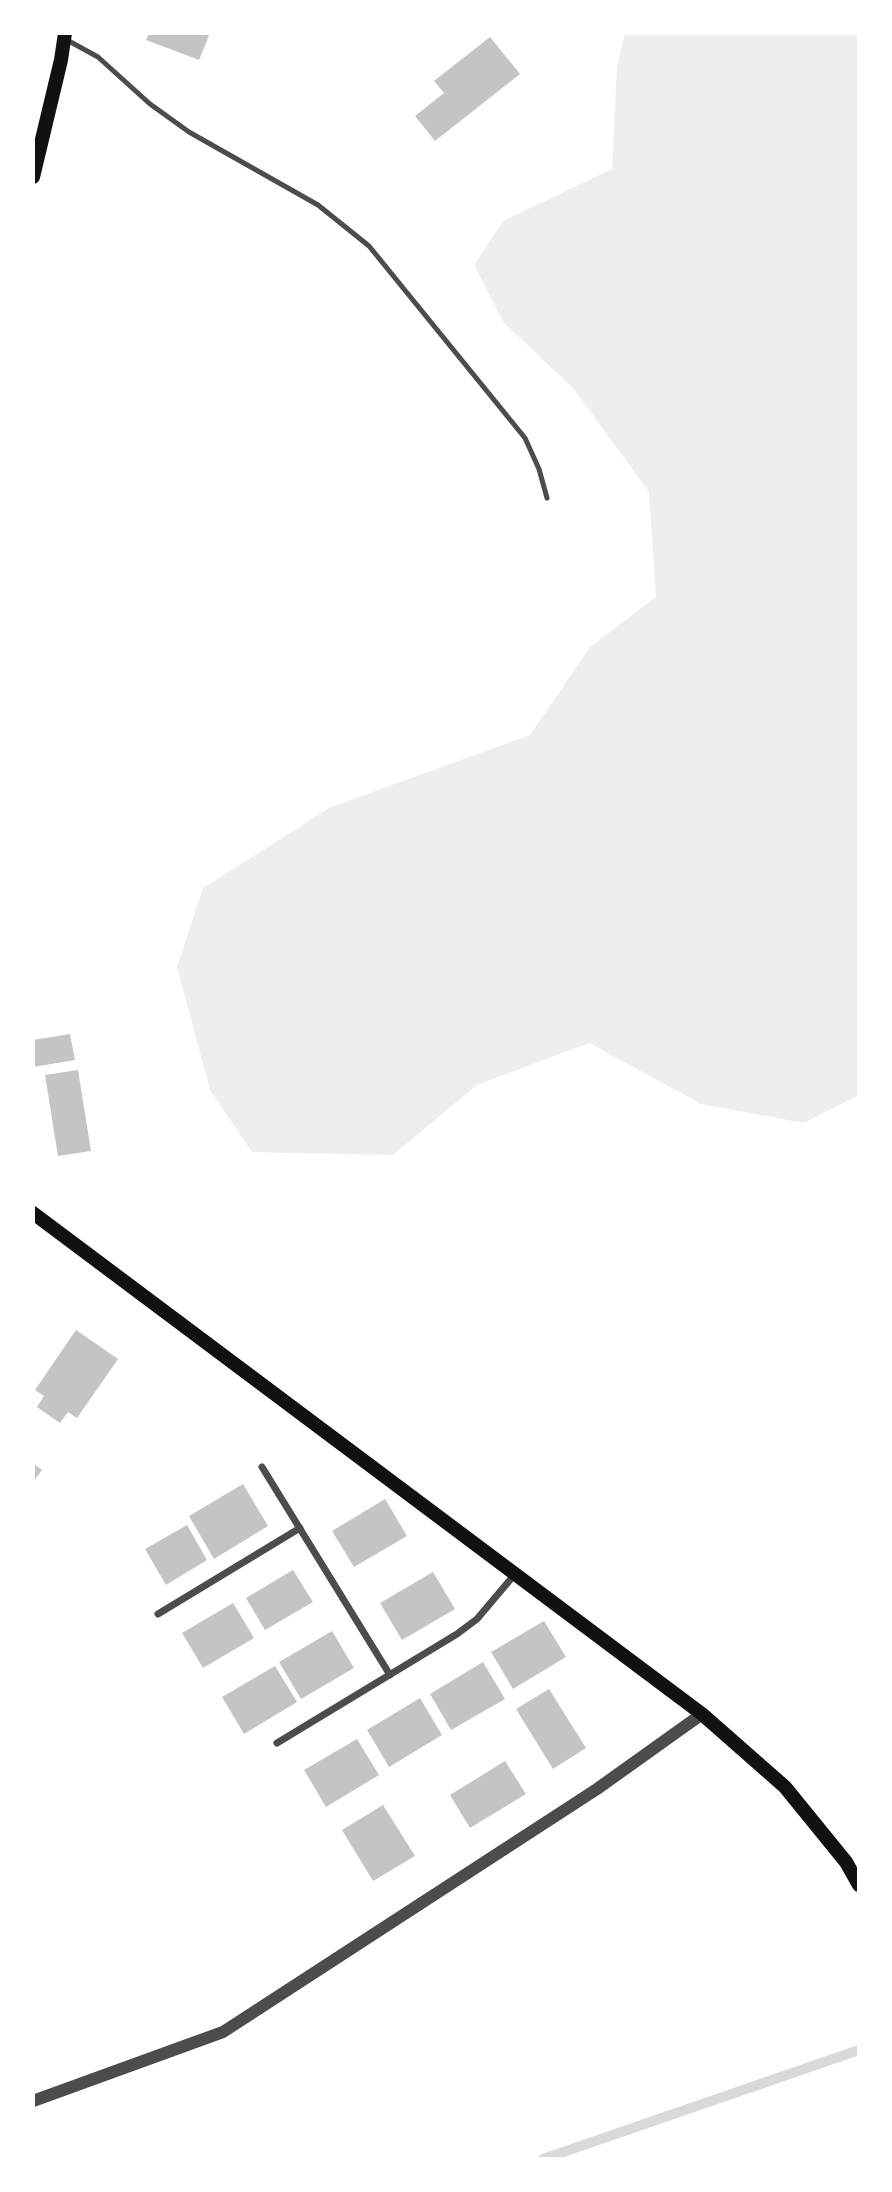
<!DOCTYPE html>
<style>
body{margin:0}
#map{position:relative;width:892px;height:2192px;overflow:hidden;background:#fff;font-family:Helvetica,sans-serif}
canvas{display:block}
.frame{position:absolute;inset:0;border:35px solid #fff;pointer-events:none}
</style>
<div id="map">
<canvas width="892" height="2192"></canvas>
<div class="frame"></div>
</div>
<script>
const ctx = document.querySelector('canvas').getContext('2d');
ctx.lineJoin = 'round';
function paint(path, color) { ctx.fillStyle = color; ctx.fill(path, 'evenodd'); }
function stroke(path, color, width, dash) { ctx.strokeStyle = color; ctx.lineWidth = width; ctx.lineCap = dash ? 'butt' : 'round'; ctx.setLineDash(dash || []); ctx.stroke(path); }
paint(new Path2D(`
 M625,33H859V1095L804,1123L701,1104L589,1043L477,1085L393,1155L252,1152L210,1090L177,967L203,888L331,807L530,735L590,647L656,597L649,492L573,388L504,323L474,265L503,221L612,169L617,66Z`), '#eee');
stroke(new Path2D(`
 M543,2159L859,2050`), '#d9d9d9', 10);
paint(new Path2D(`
 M149,33H210L199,60L146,40Z
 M490,37L520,74L435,141L415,116L444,93L434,81Z
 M70,1034L75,1060L33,1067V1040Z
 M78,1070L91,1151L58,1156L45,1075Z
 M76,1330L118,1359L77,1418L68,1412L60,1423L37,1407L44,1396L35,1390Z
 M33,1463L42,1470L33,1482Z
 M243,1484L268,1526L214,1559L189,1516Z
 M385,1499L407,1536L354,1567L332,1531Z
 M187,1525L207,1560L166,1585L145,1549Z
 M293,1570L313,1602L265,1630L246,1598Z
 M433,1572L455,1609L402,1640L380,1603Z
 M233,1603L254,1638L203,1668L182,1633Z
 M544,1621L566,1657L513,1689L491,1652Z
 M332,1631L354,1668L301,1699L279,1662Z
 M483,1662L505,1699L451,1730L430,1694Z
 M275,1666L297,1702L244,1734L222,1697Z
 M549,1689L586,1748L553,1769L516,1709Z
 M420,1698L442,1735L389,1767L367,1730Z
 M357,1739L379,1775L326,1807L304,1770Z
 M505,1761L526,1794L470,1828L450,1795Z
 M383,1805L415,1856L373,1881L342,1830Z`), '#c4c4c4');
stroke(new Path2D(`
 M67,40L98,57L150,104L189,132L318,205L369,246L525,438L539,469L547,498`), '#4c4c4c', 5);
stroke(new Path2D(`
 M262,1467L390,1675
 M158,1614L300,1528
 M277,1743L457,1634L477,1619L515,1574`), '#4c4c4c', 7);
stroke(new Path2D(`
 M33,2101L223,2032L597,1789L702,1714`), '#4c4c4c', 12);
stroke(new Path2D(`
 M33,177L61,60L65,33
 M33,1213L702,1714L785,1787L846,1862L859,1885`), '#111', 14);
</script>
